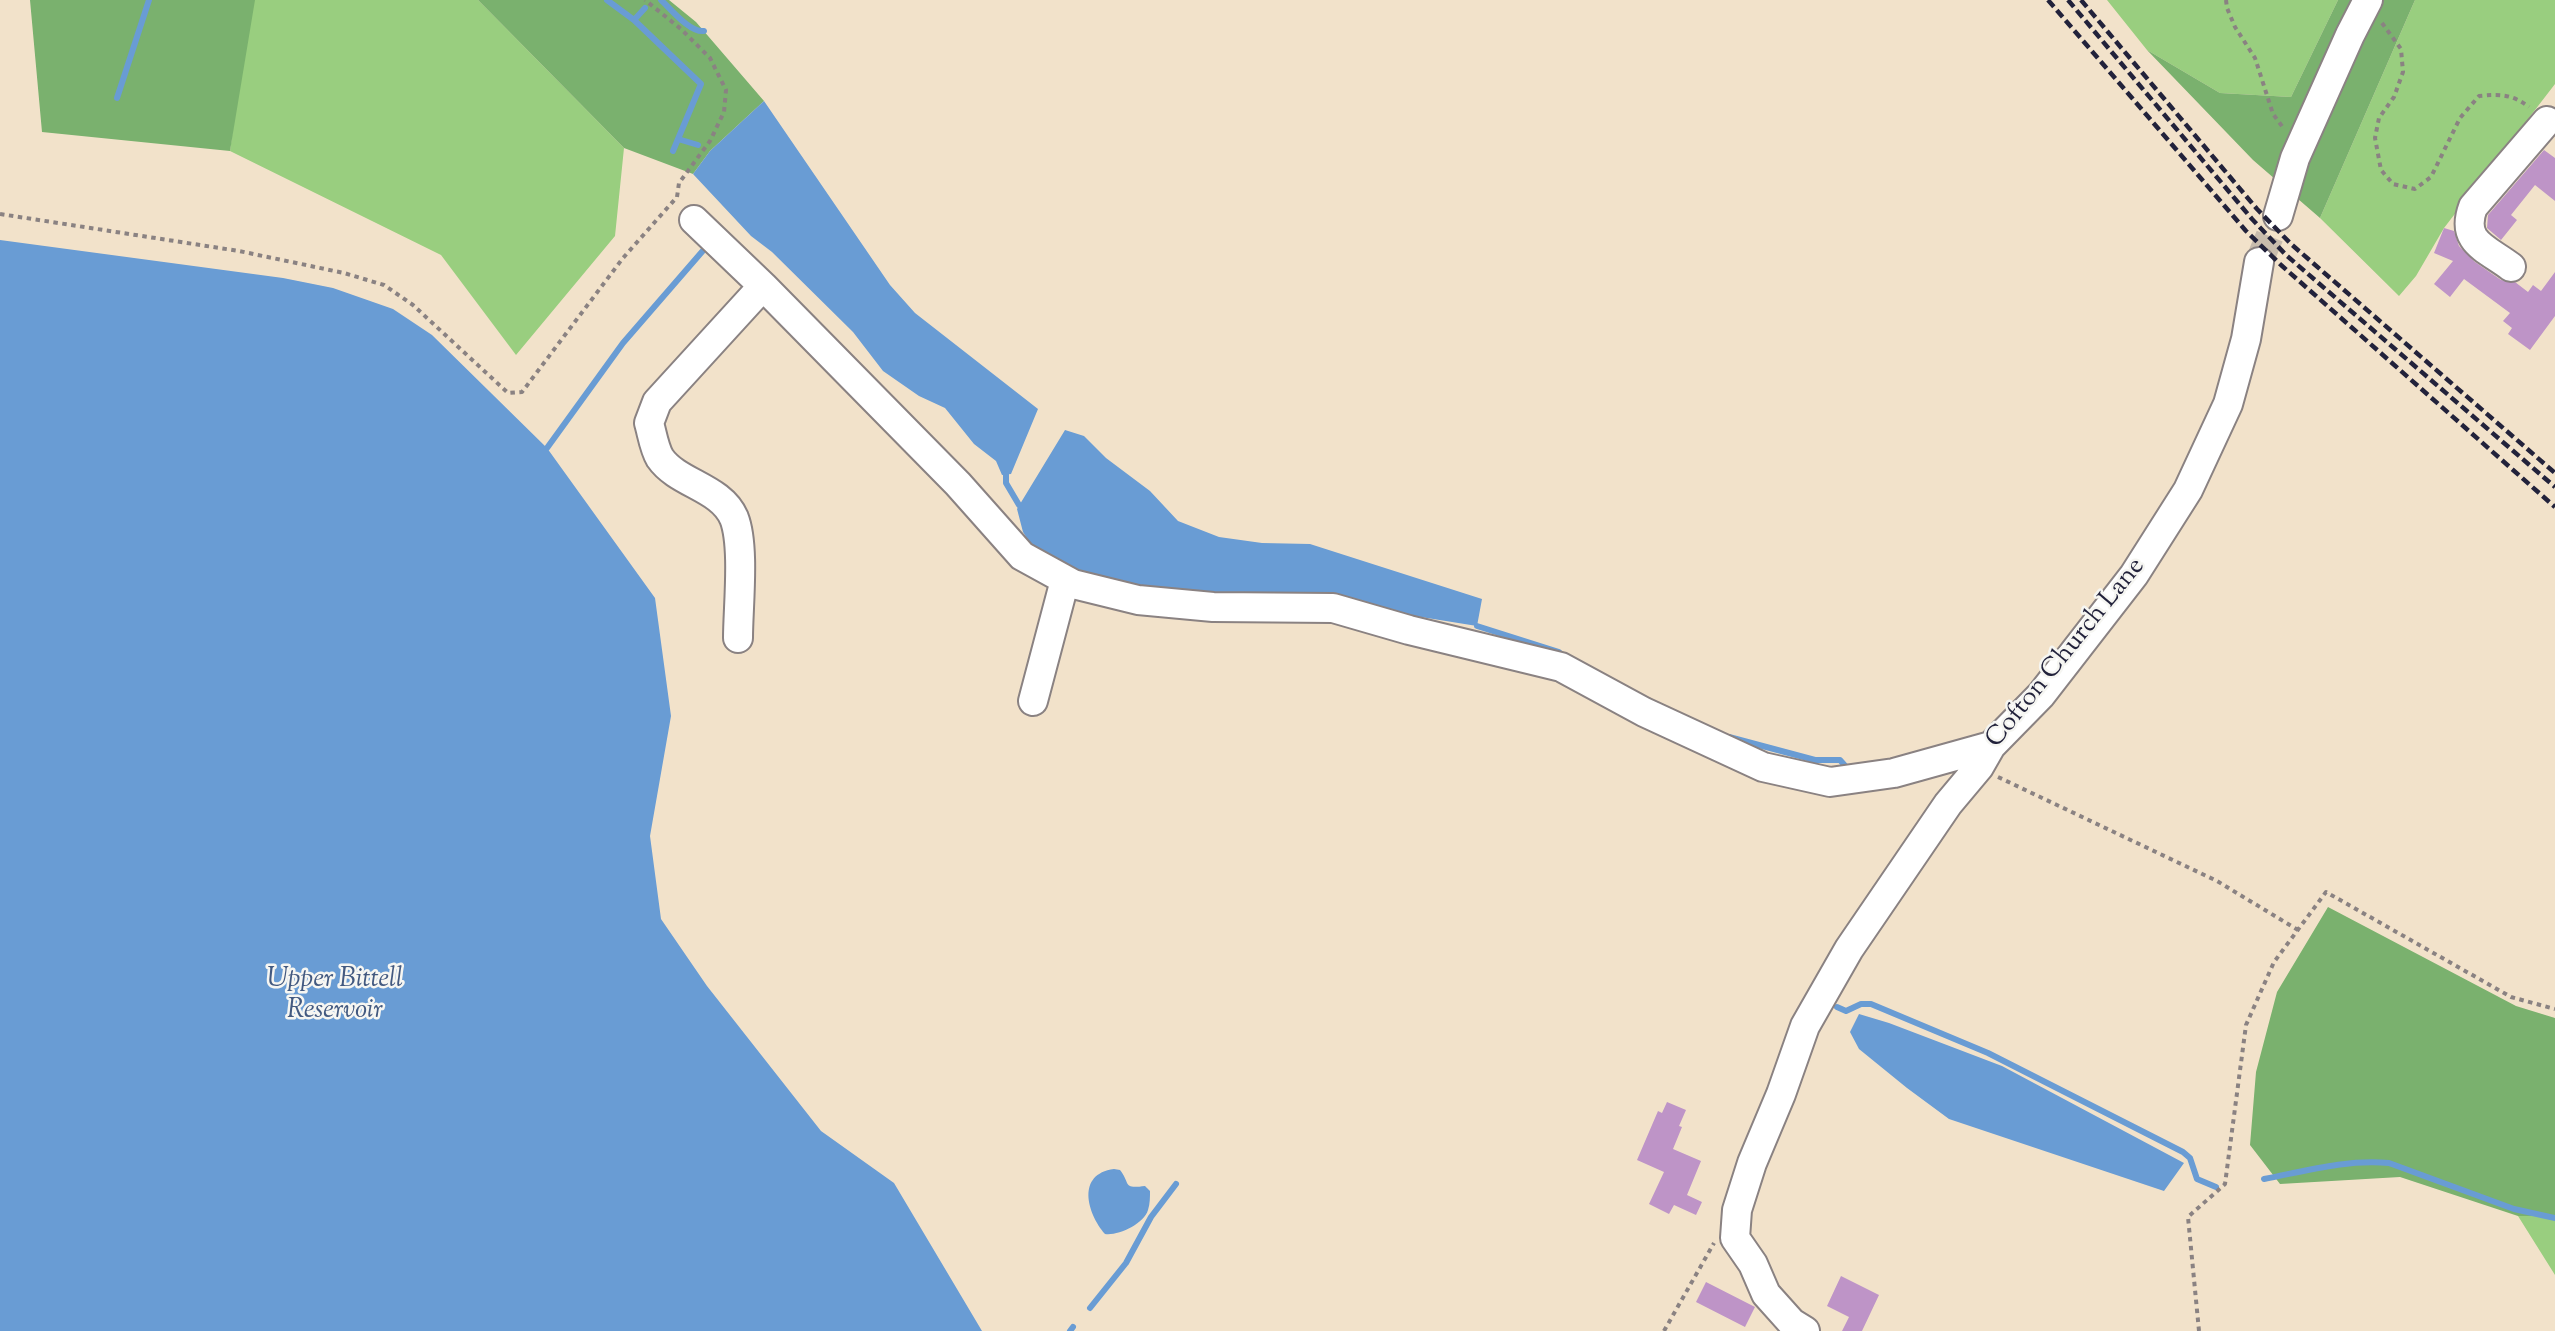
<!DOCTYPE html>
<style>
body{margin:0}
canvas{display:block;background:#f2e2ca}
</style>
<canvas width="2555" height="1331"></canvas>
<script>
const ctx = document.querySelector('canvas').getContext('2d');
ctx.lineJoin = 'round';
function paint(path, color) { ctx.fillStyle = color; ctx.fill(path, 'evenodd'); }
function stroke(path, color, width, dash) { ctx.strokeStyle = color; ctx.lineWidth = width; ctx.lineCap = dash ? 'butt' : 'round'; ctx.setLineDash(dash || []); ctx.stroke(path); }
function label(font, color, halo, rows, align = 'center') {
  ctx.font = font + ' "Sorts Mill Goudy",serif'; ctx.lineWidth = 5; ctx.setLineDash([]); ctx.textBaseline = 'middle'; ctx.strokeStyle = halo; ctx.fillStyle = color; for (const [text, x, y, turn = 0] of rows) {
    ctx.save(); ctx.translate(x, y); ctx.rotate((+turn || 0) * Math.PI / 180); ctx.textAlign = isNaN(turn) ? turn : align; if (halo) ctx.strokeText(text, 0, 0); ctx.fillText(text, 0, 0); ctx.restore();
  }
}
paint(new Path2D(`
 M250,0H478L624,148L615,236L516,355L441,255L230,151Z
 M2107,0H2338L2291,97L2220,93L2147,50Z
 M2415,0H2555V84L2444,228L2416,276L2399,296L2320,218Z
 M2518,1216H2555V1275Z`), '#99ce7f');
paint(new Path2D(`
 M30,0H255L230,151L42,132Z
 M478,0H669L696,22L764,101L710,151L693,174L624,148Z
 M2338,0H2415L2320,218L2253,160L2147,50L2220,93L2291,97Z
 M2328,907L2516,1006L2555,1018V1216H2518L2400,1177L2280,1184L2250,1145L2256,1072L2277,992Z`), '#7ab16e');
paint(new Path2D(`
 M764,101L890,285L915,313L1038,409L1011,474L1002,475L996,461L974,444L945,408L919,396L883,371L853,332L772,252L751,236L693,174L710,151Z
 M0,240L283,278L333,288L393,309L432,335L547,448L655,598L671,716L650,836L661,919L707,986L821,1131L894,1183L982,1331H0Z
 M1065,430L1084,436L1106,458L1150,491L1178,521L1219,537L1262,543L1310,544L1482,599L1477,626L1315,600L1177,595L1075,569L1034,550L1023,532L1017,509Z
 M1859,1014L1889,1023L2002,1066L2184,1163L2164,1191L1949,1119L1907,1088L1859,1049L1850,1032Z
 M1114,1169L1120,1170C1131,1184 1122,1189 1145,1186L1150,1191C1150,1197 1150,1204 1148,1210C1144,1224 1118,1236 1105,1234C1087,1213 1076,1174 1114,1169Z`), '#699cd4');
stroke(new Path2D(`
 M607,0L634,20L701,84L678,139L698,145
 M661,0C671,9 690,33 704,31
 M634,20L645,8
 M117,98L149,0
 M673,151L678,139
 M547,448L623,343L707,246
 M1006,474V483L1019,505
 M1477,626L1559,652
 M1729,737L1815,760H1840L1848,769
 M1837,1007L1846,1011L1861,1004H1871L1988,1053L2183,1152L2190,1158L2197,1179L2216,1187
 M2264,1179C2305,1171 2347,1159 2389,1163L2514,1209L2555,1218
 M1090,1308L1126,1263L1151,1217L1176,1184
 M1070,1331L1073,1327`), '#699cd4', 6);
paint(new Path2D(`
 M2544,150L2555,158V201L2535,185L2511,215L2517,220L2501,240L2487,228L2488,215Z
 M2444,228L2454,231L2459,246L2475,262L2501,280L2515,282L2528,292L2533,285L2541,291L2555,272V316L2530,350L2508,334L2512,328L2503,321L2510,313L2464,279L2450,297L2434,284L2453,261L2434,253Z
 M1667,1102L1686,1110L1679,1126L1682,1127L1673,1149L1701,1161L1687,1195L1702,1202L1696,1215L1674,1205L1669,1214L1649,1204L1664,1172L1637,1160L1658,1111L1662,1113Z
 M1841,1276L1879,1295L1862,1331H1842L1849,1317L1827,1306Z
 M1706,1282L1755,1307L1745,1327L1696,1302Z`), '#be94c7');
stroke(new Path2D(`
 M2259,262L2278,216`), '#c8bcad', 28, [28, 14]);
const minor = new Path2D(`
 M2278,216L2295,158L2350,35L2368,0
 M694,220L763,286L958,484L1022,556L1073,584L1138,600L1213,607L1333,608L1409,630L1561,667L1644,712L1763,767L1830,782L1894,773L1991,746
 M2511,267C2486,248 2460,242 2473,207L2547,121
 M738,638C738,607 745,546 734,518C721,487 678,484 660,458C654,448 652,433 649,423L657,402L763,286
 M1033,701L1065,580
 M1805,1331L1792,1323L1766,1294L1753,1264L1735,1238L1737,1210L1752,1163L1781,1094L1805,1026L1849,949L1948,804L1979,767L1991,746L2041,695L2134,575L2188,490L2228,404L2246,339L2259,262`);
stroke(minor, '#8a8282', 32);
stroke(new Path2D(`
 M2226,0L2227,8L2235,27L2255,58L2273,114L2284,129
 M2382,23L2401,49L2403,72L2394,97L2379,118L2375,138L2381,170L2393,184L2415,189L2431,177L2460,118L2479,96C2500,94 2512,94 2529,107
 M0,214L239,251L344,273L384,285L413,305L508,393L522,392L623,258L677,197L679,183L710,141L724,112L726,90L710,58L681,29L645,0
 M1998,777L2217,881L2298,930
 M1664,1331L1714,1243
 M2199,1331L2188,1217L2225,1184L2246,1025L2274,962L2326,892L2511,997L2555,1009`), '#8a8282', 4, [4.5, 4.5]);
stroke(minor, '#fff', 28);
stroke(new Path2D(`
 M2048,0L2246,231L2281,265L2555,507
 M2068,0L2252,219L2286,255L2555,487
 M2081,0L2257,209L2291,244L2555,473`), '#22223b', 4.5, [9, 4.5]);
label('26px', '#22223b', '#f6f6f2', [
 ["Cofton Church Lane",2067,654,-51]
]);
label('italic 27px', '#425980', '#f6f6f2', [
 ["Upper Bittell",335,981],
 ["Reservoir",335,1012]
]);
</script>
